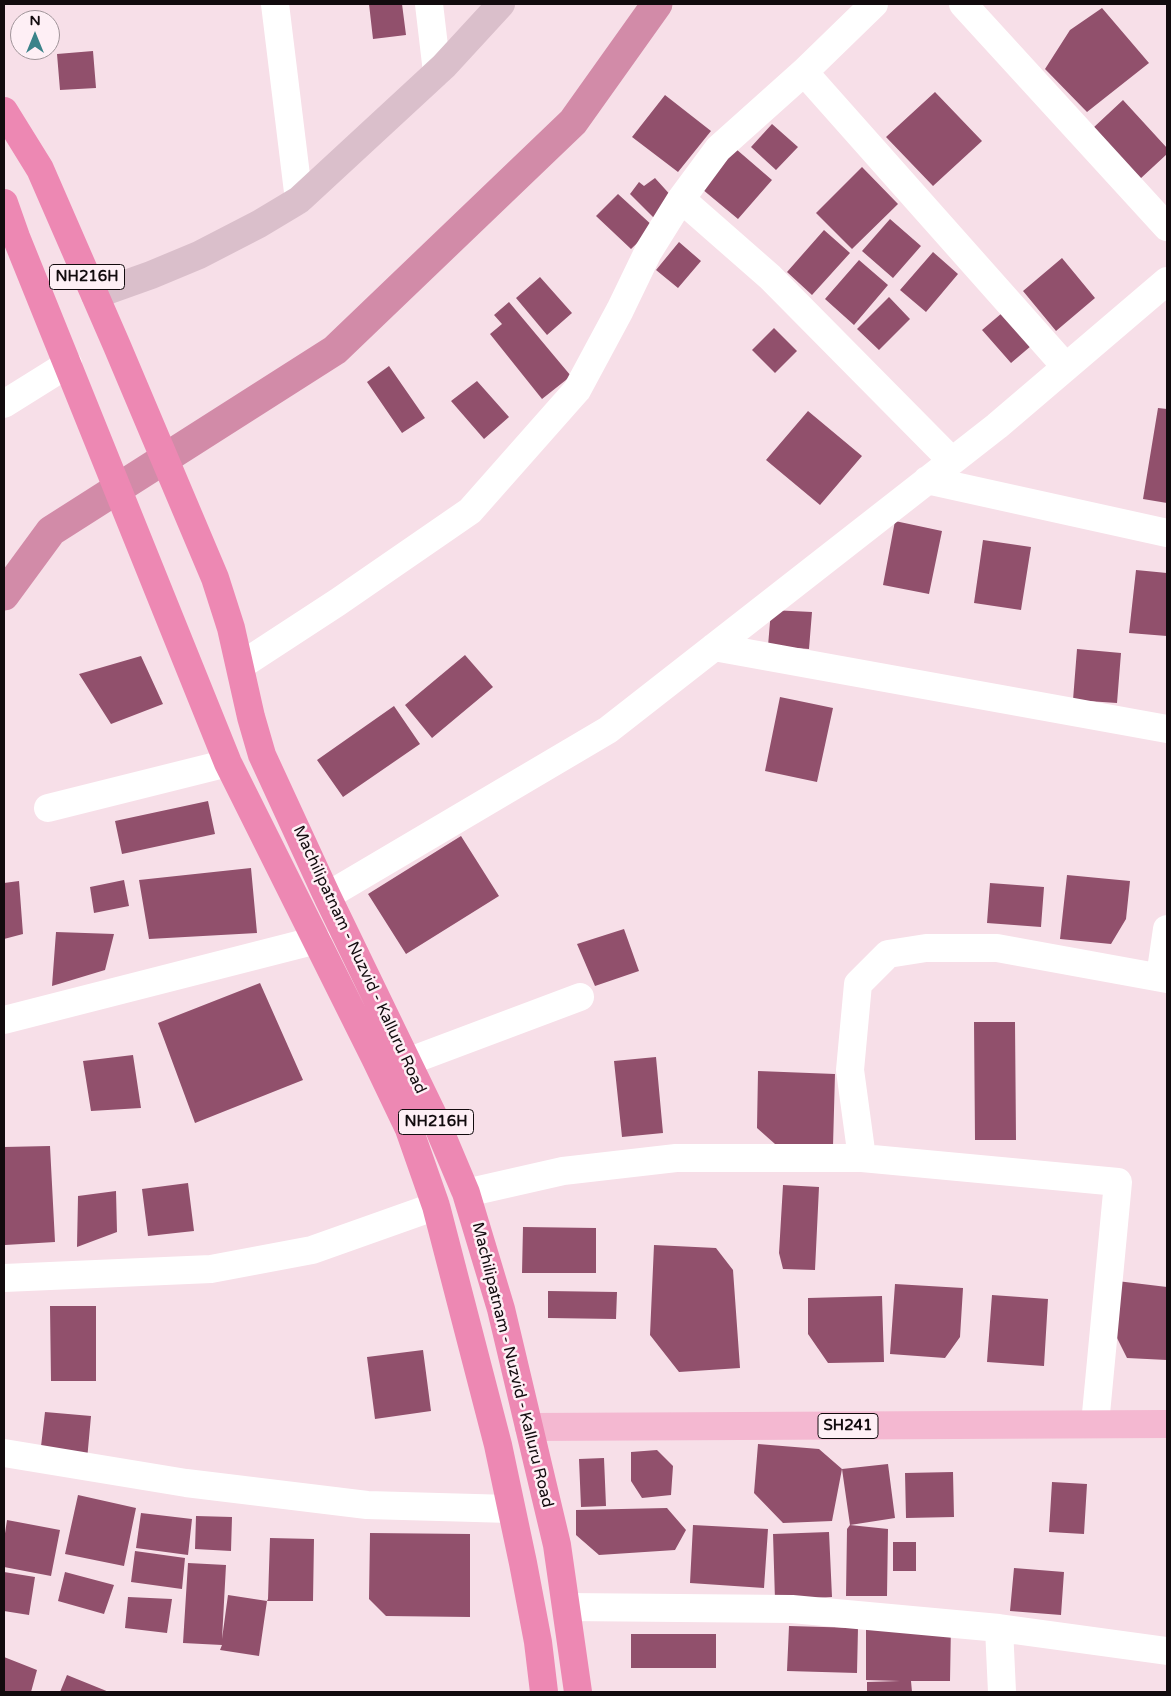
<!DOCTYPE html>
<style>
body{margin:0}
#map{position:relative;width:1171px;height:1696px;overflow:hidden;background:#f7dfe8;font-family:"Varela Round",sans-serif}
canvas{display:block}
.frame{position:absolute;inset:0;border:5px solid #120b0e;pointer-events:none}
.north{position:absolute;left:10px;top:10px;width:50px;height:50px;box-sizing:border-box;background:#feeff5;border:1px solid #a09499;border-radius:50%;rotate:0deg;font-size:14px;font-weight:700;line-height:20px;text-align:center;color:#120b0e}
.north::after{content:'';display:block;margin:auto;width:18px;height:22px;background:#3b838a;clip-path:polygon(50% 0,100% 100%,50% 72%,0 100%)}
</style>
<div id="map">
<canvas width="1171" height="1696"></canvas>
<div class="frame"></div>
<div class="north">N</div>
</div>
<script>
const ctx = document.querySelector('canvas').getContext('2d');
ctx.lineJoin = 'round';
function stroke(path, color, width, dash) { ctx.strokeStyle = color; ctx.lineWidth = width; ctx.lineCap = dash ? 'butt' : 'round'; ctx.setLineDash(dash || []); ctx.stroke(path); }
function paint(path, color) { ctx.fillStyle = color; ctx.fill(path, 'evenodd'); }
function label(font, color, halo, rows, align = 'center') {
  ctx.font = font + ' "Varela Round",sans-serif'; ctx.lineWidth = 5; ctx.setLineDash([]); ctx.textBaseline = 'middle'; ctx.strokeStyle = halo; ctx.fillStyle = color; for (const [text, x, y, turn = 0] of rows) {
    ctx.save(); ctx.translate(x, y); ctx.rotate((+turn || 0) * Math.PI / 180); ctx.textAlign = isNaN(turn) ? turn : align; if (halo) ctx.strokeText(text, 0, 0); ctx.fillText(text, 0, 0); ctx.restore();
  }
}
stroke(new Path2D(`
 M4,595L51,531L335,350L573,122L657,4`), '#d28ba8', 31);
paint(new Path2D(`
 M369,4H402L406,35L373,39Z
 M1102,8L1149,63L1087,112L1045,69L1070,30Z
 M93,51L96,88L60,90L57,54Z
 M935,92L982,141L933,186L886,137Z
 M665,95L711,131L678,172L632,137Z
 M1123,100L1167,148V154L1140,179L1093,128Z
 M772,124L798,147L776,170L751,147Z
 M736,149L772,180L738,219L702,189Z
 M862,167L898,204L852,249L816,213Z
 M655,178L674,199L656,220L630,194L639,182L644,186Z
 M618,194L654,227L631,249L596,216Z
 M890,219L921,246L893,278L862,251Z
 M824,230L850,253L812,295L787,272Z
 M679,242L701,261L678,288L656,270Z
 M933,252L958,274L926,312L900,290Z
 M1062,258L1095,298L1056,331L1023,291Z
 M859,260L888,285L854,325L825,299Z
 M540,277L572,313L547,335L516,298Z
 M889,297L910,319L879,350L857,329Z
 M509,302L571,376L542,399L490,334L502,324L494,315Z
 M1002,313L1031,346L1011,363L982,330Z
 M774,328L797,351L775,373L752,350Z
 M389,366L425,418L402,433L367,382Z
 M477,381L509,417L484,439L451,401Z
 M1158,408L1167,409V503L1143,499Z
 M808,411L862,456L820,505L766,460Z
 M895,521L942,531L929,594L883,585Z
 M983,540L1031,547L1021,610L974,603Z
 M1136,570L1167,573V636L1129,633Z
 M771,610L812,612L809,649L768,646Z
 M1077,649L1121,653L1117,703L1073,700Z
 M465,655L493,687L432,738L405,705Z
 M141,656L163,704L111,724L79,674Z
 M780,697L833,708L817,782L765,771Z
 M394,706L420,744L343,797L317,760Z
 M208,801L215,834L122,854L115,821Z
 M461,836L499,896L406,954L368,894Z
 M251,868L257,933L149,939L139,880Z
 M1067,875L1130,881L1126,919L1111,944L1060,939Z
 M124,880L129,906L94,913L90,887Z
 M19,881L23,934L4,939V883Z
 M990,883L1044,887L1041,927L987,923Z
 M624,929L639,971L595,986L577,944Z
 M56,932L114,934L105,970L52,986Z
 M260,983L303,1080L195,1123L158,1023Z
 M974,1022H1015L1016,1140H975Z
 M133,1055L141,1108L91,1111L83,1061Z
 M656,1057L663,1133L622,1137L614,1061Z
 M758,1071L835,1074L833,1146L775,1144L757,1128Z
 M50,1146L55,1242L5,1245L4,1147Z
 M188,1183L194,1231L148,1236L142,1189Z
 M783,1185L819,1187L815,1270L783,1269L779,1253Z
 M116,1191L117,1232L77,1247L78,1196Z
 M523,1227L596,1228V1273H522Z
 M654,1245L716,1248L733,1270L740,1368L679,1372L650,1335Z
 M1117,1281L1167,1287V1360L1127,1358L1112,1328Z
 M895,1284L963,1288L960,1337L945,1358L890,1354Z
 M548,1291L617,1292L616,1319L548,1318Z
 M992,1295L1048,1299L1044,1366L987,1362Z
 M882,1296L884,1362L828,1363L808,1334V1298Z
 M50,1306H96V1381H51Z
 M423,1350L431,1411L375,1419L367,1357Z
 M45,1412L91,1416L87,1460L40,1455Z
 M758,1444L819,1449L842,1469L832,1521L783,1523L754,1493Z
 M657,1450L673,1466L671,1495L642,1498L631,1481V1452Z
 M604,1458L606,1506L581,1507L579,1459Z
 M888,1464L895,1518L850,1525L842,1469Z
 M953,1472L954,1517L906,1518L905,1473Z
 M1052,1482L1087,1484L1084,1534L1049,1532Z
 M78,1495L136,1508L124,1566L65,1554Z
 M667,1508L686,1530L675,1550L599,1555L576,1535V1510Z
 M141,1513L192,1519L188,1555L136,1548Z
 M196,1516L232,1517L231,1551L195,1549Z
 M7,1520L60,1530L51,1576L4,1567V1540Z
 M693,1525L768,1529L764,1588L690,1583Z
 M850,1525L888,1529L887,1596H846L847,1529Z
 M829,1532L832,1597L775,1600L773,1534Z
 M370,1533L470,1534V1617L386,1616L369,1599Z
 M270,1538L314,1539L313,1601H267L268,1599Z
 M893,1542H916V1571H893Z
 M135,1551L185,1558L182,1589L131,1582Z
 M188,1563L226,1565L222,1639L228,1595L267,1601L259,1656L220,1650L222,1645L183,1643Z
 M1014,1568L1064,1572L1061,1615L1010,1611Z
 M4,1572L35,1577L29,1615L4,1611Z
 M65,1572L114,1585L104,1614L58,1601Z
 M128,1597L172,1599L167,1633L125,1628Z
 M866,1624H951L950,1681H911L912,1692H867V1682L900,1681L866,1680Z
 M789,1626L858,1628L857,1673L787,1671Z
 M631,1634H716V1668H631Z
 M4,1657L37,1670L31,1692H4Z
 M67,1675L109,1692H60Z`), '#91506c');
stroke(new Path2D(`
 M275,4L299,200
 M429,4L437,72
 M963,4L1167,227
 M804,72L1066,367
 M681,199L770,277L952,461
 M4,404L68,364
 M927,480L1167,533
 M714,647L1167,729
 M240,666L338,602L470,511L577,390L620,310L648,252L681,199L718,149L804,72L874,4
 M48,808L228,763
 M327,896L608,730L997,426L1167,281
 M1160,977L1167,929
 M4,1020L317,940
 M407,1062L580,997
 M862,1158L850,1070L858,984L888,954L926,948H997L1167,979
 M466,1193L563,1171L676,1158H862L1118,1182L1095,1424
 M4,1278L211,1269L312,1250L436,1206
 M4,1453L186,1483L367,1505L511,1509
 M566,1607L792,1609L999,1628L1167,1651
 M999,1628L1002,1692`), '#fff', 28);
stroke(new Path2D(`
 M95,295L151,275L199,255L259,224L299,200L444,66L501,4`), '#dabfcb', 28);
stroke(new Path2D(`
 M529,1427L1167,1424`), '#f4b8d1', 28);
stroke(new Path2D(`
 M4,111L40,169L117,346L215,578L231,628L251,717L262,755L327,896L434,1117L466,1193L501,1309L557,1545L578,1692
 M4,203L16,237L228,763L376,1060L409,1129L436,1206L498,1445L523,1563L538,1642L544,1692`), '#ed88b3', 28);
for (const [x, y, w] of [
 [87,277,75],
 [436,1122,75],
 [848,1426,60]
]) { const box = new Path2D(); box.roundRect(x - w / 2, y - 12.5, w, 25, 4); ctx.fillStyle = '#feeff5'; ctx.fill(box); stroke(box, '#120b0e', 1); }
label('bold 15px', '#120b0e', null, [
 ["NH216H",87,277],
 ["NH216H",436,1122],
 ["SH241",848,1426]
]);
label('16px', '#120b0e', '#feeff5', [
 ["Machilipatnam - Nuzvid - Kalluru Road",359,960,65],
 ["Machilipatnam - Nuzvid - Kalluru Road",512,1365,76]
]);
</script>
